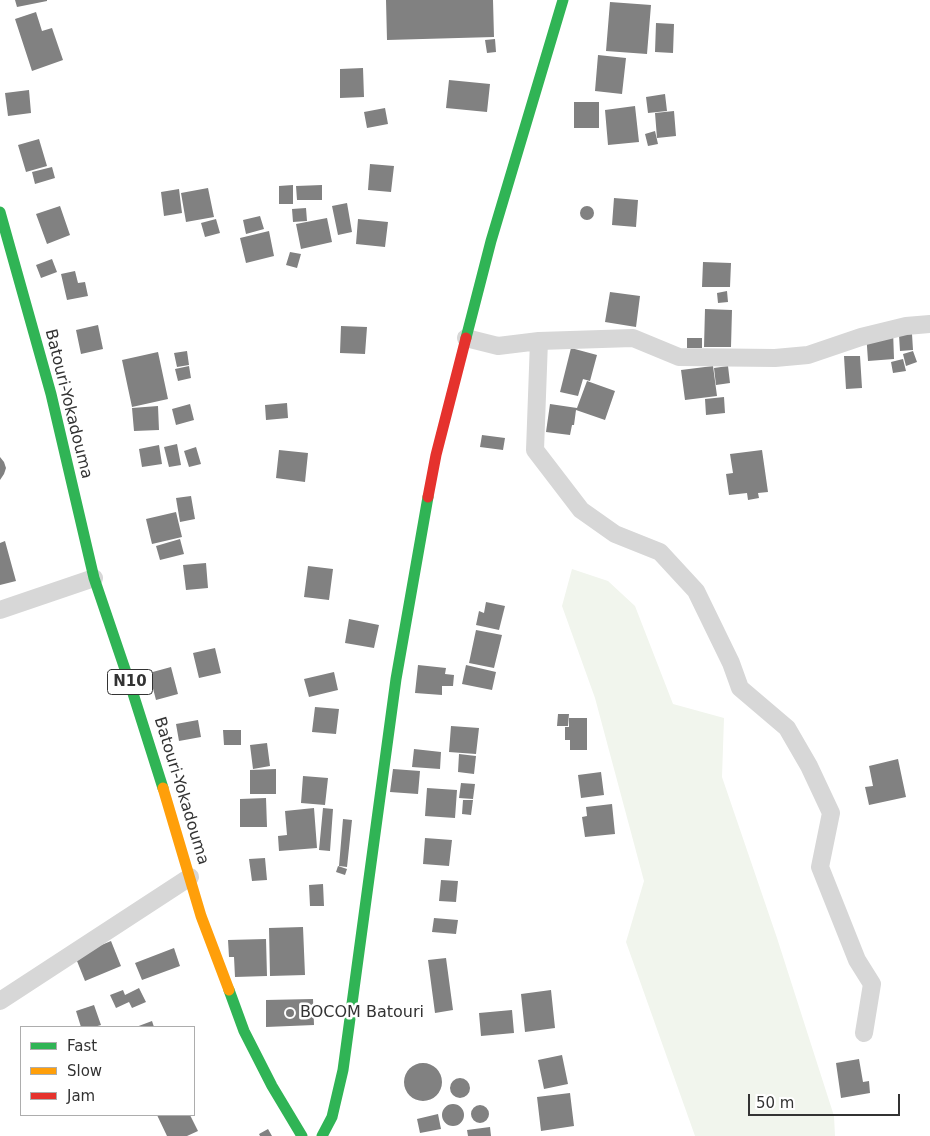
<!DOCTYPE html>
<style>
body{margin:0}
#map{position:relative;width:930px;height:1136px;overflow:hidden;background:#fff;font-family:"DejaVu Sans",sans-serif}
canvas{display:block}
.legend{position:absolute;left:20px;top:1026px;width:175px;height:90px;box-sizing:border-box;background:#fff;border:1px solid #adadad;margin:0;padding:6px 9px;list-style:none;font-size:15px;color:#333}
.legend li{display:flex;align-items:center;gap:10px;height:25px}
.legend b{width:25px;border:1px solid #adadad}
.scale{position:absolute;left:748px;top:1094px;width:152px;height:22px;box-sizing:border-box;border:2px solid #333;border-top:0;padding-left:6px;font-size:15px;line-height:18px;white-space:nowrap;color:#333;-webkit-text-stroke:4px #fff;paint-order:stroke}
</style>
<div id="map">
<canvas width="930" height="1136"></canvas>
<ul class="legend">
<li><b style="height:6px;background:#30b455"></b>Fast</li>
<li><b style="height:6px;background:#ff9f0a"></b>Slow</li>
<li><b style="height:6px;background:#e5322d"></b>Jam</li>
</ul>
<div class="scale">50 m</div>
</div>
<script>
const ctx = document.querySelector('canvas').getContext('2d');
ctx.lineJoin = 'round';
function paint(path, color) { ctx.fillStyle = color; ctx.fill(path, 'evenodd'); }
function stroke(path, color, width, dash) { ctx.strokeStyle = color; ctx.lineWidth = width; ctx.lineCap = dash ? 'butt' : 'round'; ctx.setLineDash(dash || []); ctx.stroke(path); }
function label(font, color, halo, rows, align = 'center') {
  ctx.font = font + ' "DejaVu Sans",sans-serif'; ctx.lineWidth = 5; ctx.setLineDash([]); ctx.textBaseline = 'middle'; ctx.strokeStyle = halo; ctx.fillStyle = color; for (const [text, x, y, turn = 0] of rows) {
    ctx.save(); ctx.translate(x, y); ctx.rotate((+turn || 0) * Math.PI / 180); ctx.textAlign = isNaN(turn) ? turn : align; if (halo) ctx.strokeText(text, 0, 0); ctx.fillText(text, 0, 0); ctx.restore();
  }
}
paint(new Path2D(`
 M572,569L608,581L635,606L673,704L724,718L722,777L777,938L834,1116L835,1136H695L626,942L644,881L595,698L562,606Z`), '#f1f5ed');
paint(new Path2D(`
 M15,0H47V1L17,7Z
 M386,0H493L494,37L387,40Z
 M610,2L651,5L647,54L606,51Z
 M36,12L42,31L52,28L63,60L32,71L15,19Z
 M656,23L674,24L673,53L655,52Z
 M495,39L496,52L487,53L485,40Z
 M598,55L626,58L622,94L595,91Z
 M363,68L364,97L340,98V69Z
 M449,80L490,84L487,112L446,108Z
 M29,90L31,113L8,116L5,93Z
 M665,94L667,111L648,113L646,97Z
 M574,102H599V128H574Z
 M635,106L639,142L608,145L605,110Z
 M385,108L388,124L367,128L364,112Z
 M674,111L676,136L657,138L655,113Z
 M655,131L658,144L648,146L645,134Z
 M39,139L47,166L26,172L18,145Z
 M370,164L394,166L391,192L368,190Z
 M52,167L55,178L35,184L32,172Z
 M293,185V204H279V186Z
 M322,185V200H297L296,186Z
 M208,188L214,217L186,222L181,193Z
 M179,189L182,213L164,216L161,192Z
 M614,198L638,200L636,227L612,225Z
 M347,203L352,232L338,235L332,206Z
 M580 213a7 7 0 1 1 14 0a7 7 0 1 1-14 0Z
 M60,206L70,235L47,244L36,214Z
 M306,208L307,221L293,222L292,209Z
 M260,216L264,229L246,234L243,220Z
 M327,218L332,242L301,249L296,224Z
 M216,219L220,233L205,237L201,223Z
 M358,219L388,222L385,247L356,244Z
 M269,231L274,256L246,263L240,238Z
 M290,252L301,254L297,268L286,265Z
 M52,259L57,272L41,278L36,265Z
 M703,262L731,263L730,287H702Z
 M75,271L78,283L85,282L88,296L67,300L61,274Z
 M727,291L728,302L718,303L717,293Z
 M610,292L640,296L636,327L605,322Z
 M705,309L732,310L731,347H704Z
 M98,325L103,349L81,354L76,330Z
 M341,326L367,327L365,354L340,353Z
 M893,330L894,359L868,361L866,332Z
 M912,334L913,350L900,351L899,335Z
 M687,338H702V348H687Z
 M571,348L597,355L590,381L583,379L578,396L560,392Z
 M187,351L189,365L177,367L174,353Z
 M913,351L917,362L906,366L903,354Z
 M158,352L168,399L132,407L122,360Z
 M844,356H860L862,388L846,389Z
 M903,359L906,371L893,373L891,362Z
 M189,366L191,378L178,381L175,369Z
 M713,366L717,396L685,400L681,370Z
 M728,366L730,383L716,385L714,368Z
 M587,381L615,391L605,420L576,410L574,425H572L570,435L546,432L550,404L577,408Z
 M724,397L725,413L706,415L705,399Z
 M287,403L288,418L266,420L265,405Z
 M190,404L194,420L176,425L172,409Z
 M158,406L159,430L134,431L132,408Z
 M482,435L505,438L503,450L480,447Z
 M177,444L181,465L169,467L164,447Z
 M159,445L162,464L142,467L139,449Z
 M196,447L201,464L189,467L184,451Z
 M279,450L308,453L305,482L276,478Z
 M762,450L768,492L758,493L759,498L748,500L747,493L729,495L726,474L733,473L730,454Z
 M0,457L4,462L6,468L4,474L0,480Z
 M191,496L195,519L180,522L176,498Z
 M176,512L182,537L152,544L146,519Z
 M180,539L184,554L160,560L156,546Z
 M5,541L16,581L0,585V543Z
 M206,563L208,588L186,590L183,565Z
 M308,566L333,569L329,600L304,597Z
 M486,602L505,606L499,630L476,625L479,611L484,613Z
 M349,619L379,625L374,648L345,643Z
 M476,630L502,635L494,668L469,663Z
 M215,648L221,673L199,678L193,653Z
 M418,665L446,668L445,674L454,675L453,686H442V695L415,693Z
 M466,665L496,672L492,690L462,684Z
 M171,667L178,694L156,700L149,673Z
 M334,672L338,690L309,697L304,679Z
 M315,707L339,709L336,734L312,732Z
 M558,714H569L568,726H557Z
 M569,718H587V750H570V740H565V727H569Z
 M198,720L201,737L179,741L176,724Z
 M451,726L479,728L476,754L449,752Z
 M223,730H241V745H224Z
 M267,743L270,766L253,769L250,745Z
 M414,749L441,752L440,769L412,767Z
 M459,754L476,756L474,774L458,772Z
 M898,759L906,797L869,805L865,787L873,786L869,766Z
 M276,769V794H250V770Z
 M393,769L420,771L418,794L390,792Z
 M601,772L604,795L581,798L578,775Z
 M303,776L328,778L325,805L301,803Z
 M461,783L475,784L473,799L459,798Z
 M427,788L457,790L455,818L425,816Z
 M266,798L267,827H240V799Z
 M463,800H473L471,815L462,814Z
 M612,804L615,834L585,837L582,817L587,816L586,807Z
 M314,808L317,848L279,851L278,836L287,835L285,811Z
 M323,808L333,809L330,851L319,850Z
 M343,819L352,820L347,867L339,866Z
 M425,838L452,840L449,866L423,864Z
 M265,858L267,880L252,881L249,859Z
 M338,866L347,869L345,875L336,872Z
 M441,880L458,881L456,902L439,901Z
 M323,884L324,906H310L309,885Z
 M434,918L458,920L456,934L432,932Z
 M303,927L305,975L270,976L269,928Z
 M266,939L267,976L235,977L234,957H229L228,940Z
 M111,941L121,966L85,981L75,956Z
 M174,948L180,966L142,980L135,963Z
 M446,958L453,1010L435,1013L428,960Z
 M139,988L146,1002L132,1008L129,1002L116,1008L110,995L123,990L125,995Z
 M551,990L555,1028L525,1032L521,994Z
 M313,999L314,1025L266,1027V1000Z
 M94,1005L101,1025L94,1027H81L76,1011Z
 M512,1010L514,1033L481,1036L479,1013Z
 M152,1021L154,1027H136Z
 M562,1055L568,1084L544,1089L538,1060Z
 M859,1059L863,1082L869,1081L870,1093L841,1098L836,1063Z
 M404 1082a19 19 0 1 1 38 0a19 19 0 1 1-38 0Z
 M450 1088a10 10 0 1 1 20 0a10 10 0 1 1-20 0Z
 M570,1093L574,1126L541,1131L537,1097Z
 M442 1115a11 11 0 1 1 22 0a11 11 0 1 1-22 0Z
 M471 1114a9 9 0 1 1 18 0a9 9 0 1 1-18 0Z
 M438,1114L441,1129L420,1133L417,1119Z
 M157,1115H190L198,1131L187,1136H167Z
 M490,1127L491,1136H468L467,1130Z
 M268,1129L272,1136H260L259,1134Z`), '#818181');
stroke(new Path2D(`
 M466,338L498,346L539,341L633,338L679,357L775,358L808,355L861,337L906,326L930,324
 M539,341L535,450L581,510L615,534L660,552L696,591L731,663L740,688L787,728L809,766L831,813L820,867L857,960L872,984L864,1033
 M0,610L94,578
 M0,1001L190,877`), '#d7d7d7', 18);
stroke(new Path2D(`
 M0,212L51,394L94,578L130,684L163,788
 M466,338L491,241L563,0
 M229,990L244,1031L272,1086L302,1136
 M322,1136L332,1117L343,1070L396,679L428,497`), '#30b455', 11);
stroke(new Path2D(`
 M163,788L201,916L229,990`), '#ff9f0a', 11);
stroke(new Path2D(`
 M428,497L436,455L466,338`), '#e5322d', 11);
for (const [x, y, r, color] of [
 [290,1013,5,"#7a7a7a"]
]) { const dot = new Path2D(); dot.arc(x, y, r, 0, 2 * Math.PI); ctx.fillStyle = color; ctx.fill(dot); stroke(dot, '#fff', 2); }
for (const [x, y, w] of [
 [130,682,45]
]) { const box = new Path2D(); box.roundRect(x - w / 2, y - 12.5, w, 25, 4); ctx.fillStyle = '#fff'; ctx.fill(box); stroke(box, '#333', 1); }
label('bold 15px', '#333', null, [
 ["N10",130,682]
]);
label('16px', '#333', '#fff', [
 ["Batouri-Yokadouma",68,404,76],
 ["Batouri-Yokadouma",181,791,73]
]);
label('16px', '#333', '#fff', [
 ["BOCOM Batouri",300,1013]
], 'left');
</script>
